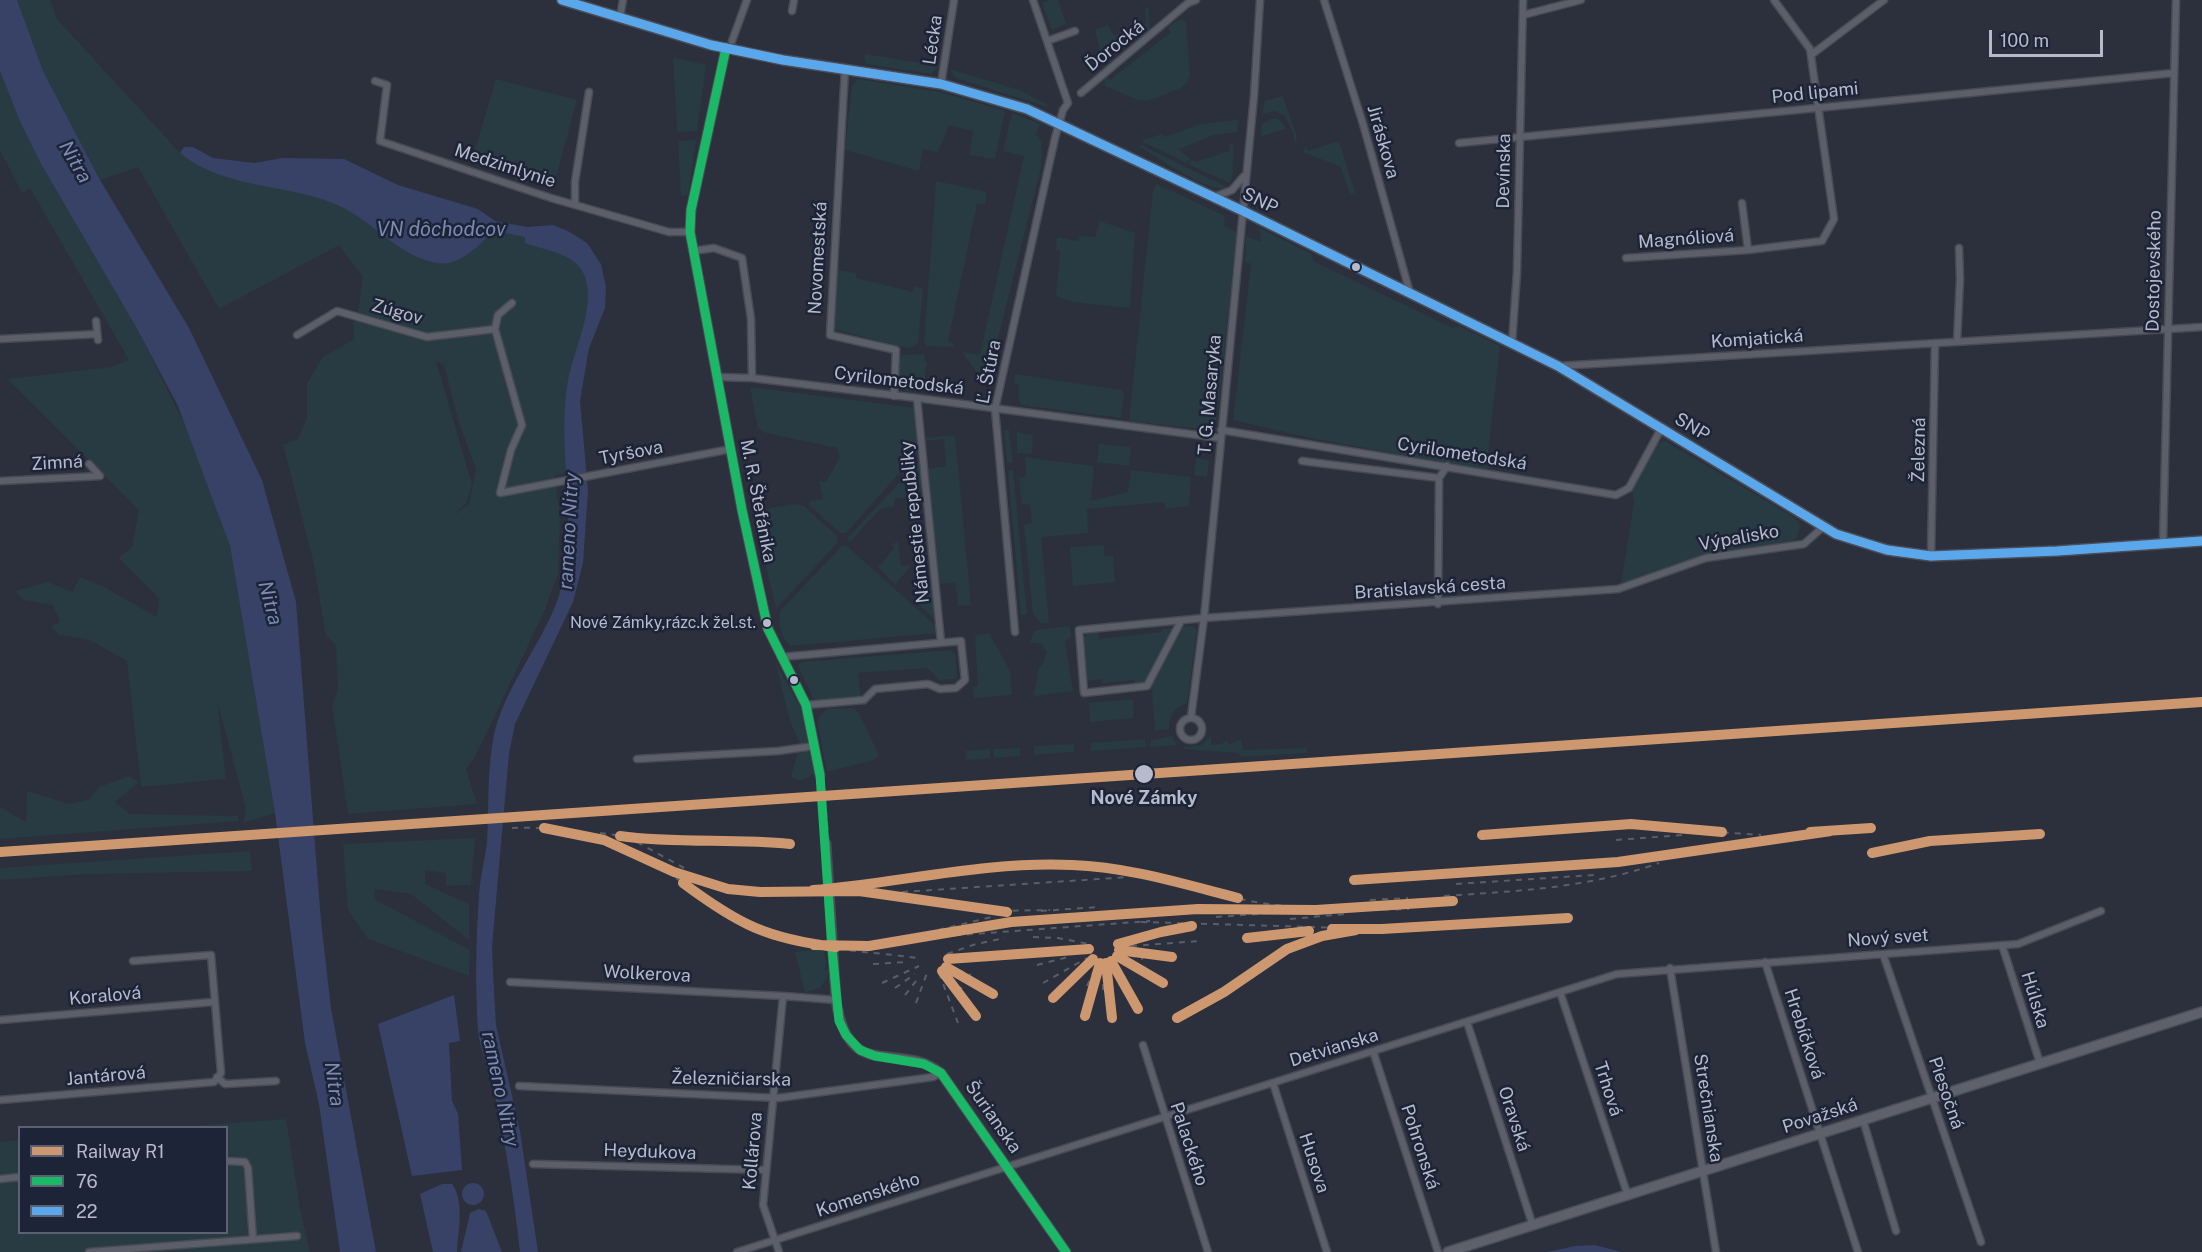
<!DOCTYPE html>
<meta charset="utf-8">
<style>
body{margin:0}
#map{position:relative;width:2202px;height:1252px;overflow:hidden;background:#2b303c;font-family:"Public Sans",sans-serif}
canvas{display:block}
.legend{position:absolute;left:18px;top:1126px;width:210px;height:108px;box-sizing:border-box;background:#1e2437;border:2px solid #5b6073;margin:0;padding:8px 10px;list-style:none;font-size:18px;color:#b6bbcc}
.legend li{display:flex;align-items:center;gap:12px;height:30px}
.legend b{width:30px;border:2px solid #5b6073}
.scale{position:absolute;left:1989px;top:30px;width:114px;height:27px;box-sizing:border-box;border:3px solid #b6bbcc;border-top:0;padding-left:8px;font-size:18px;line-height:21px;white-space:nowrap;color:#b6bbcc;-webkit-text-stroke:4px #1e2437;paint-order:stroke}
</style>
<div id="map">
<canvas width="2202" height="1252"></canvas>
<ul class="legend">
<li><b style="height:8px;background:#cd976f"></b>Railway R1</li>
<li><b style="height:8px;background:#1ab867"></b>76</li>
<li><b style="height:8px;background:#5aa8eb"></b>22</li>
</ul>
<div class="scale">100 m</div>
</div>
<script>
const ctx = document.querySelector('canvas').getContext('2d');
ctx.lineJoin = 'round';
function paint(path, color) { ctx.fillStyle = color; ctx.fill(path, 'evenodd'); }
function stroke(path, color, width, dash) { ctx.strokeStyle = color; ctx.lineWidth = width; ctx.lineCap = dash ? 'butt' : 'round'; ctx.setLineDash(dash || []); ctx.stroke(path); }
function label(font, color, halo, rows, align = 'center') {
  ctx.font = font + ' "Public Sans",sans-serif'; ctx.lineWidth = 5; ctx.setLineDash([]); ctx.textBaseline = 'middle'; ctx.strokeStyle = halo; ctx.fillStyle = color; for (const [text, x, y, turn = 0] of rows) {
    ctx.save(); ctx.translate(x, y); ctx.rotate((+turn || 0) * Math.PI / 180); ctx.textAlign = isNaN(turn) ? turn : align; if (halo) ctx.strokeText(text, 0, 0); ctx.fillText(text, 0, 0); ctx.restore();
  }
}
paint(new Path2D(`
 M17,0H50L57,19L180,153L542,238L579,259L592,277L575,394L579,468L555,476L560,519L558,574L544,612L474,759L466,769L477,804L348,814L332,705L338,691L336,645L326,636L313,560L283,445L298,439L307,418V383L323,357L354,339L353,322L357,320L363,277L339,245L219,309L138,167L100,180L43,71ZM436,361L444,365L459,423L476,469L469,504L453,516L467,502L472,484Z
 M1050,0H1058L1066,24L1052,30L1042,3Z
 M1145,8H1148L1150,32L1144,38L1140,33L1103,61L1095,30L1108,25L1114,36L1146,23Z
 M1180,19L1186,22L1190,74L1187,83L1181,88L1148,101L1138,100L1105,86L1104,78L1106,76L1110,80L1171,32L1168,27Z
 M866,54L940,66L931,74L866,64L864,57Z
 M673,57L706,65L697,131L677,132Z
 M949,69L1019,90L1048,105L1047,107L956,78Z
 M0,71L41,164L136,327L192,439L230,546L275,813L243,823L246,809L217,700L226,779L141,787L127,661L90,640L60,635L51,627L60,622L53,605L24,600L15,591L48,582L72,592L80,577L104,587L157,617L159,598L119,558L132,547L139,510L7,379L111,367L129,360L30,188L22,193L0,150Z
 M496,79L577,100L553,188L471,163Z
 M858,79L940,92L1005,111L995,159L969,155L973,131L949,125L938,152L923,149L919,171L845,150L852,86Z
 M1283,96L1297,137L1295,145L1293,132L1285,116L1275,111L1262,114L1265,101Z
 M1012,113L1040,124L1036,134L1042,143L1041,168L986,385L962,352L980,355L1024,156L1003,151Z
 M1274,118L1280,120L1286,129L1261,136L1262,124Z
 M1238,120L1237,132L1214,135L1179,149L1190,159L1186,163L1141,141L1162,134L1164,137L1201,124Z
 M696,140L688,195L681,196L678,141Z
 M1339,141L1355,193L1350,194L1341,167L1303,152L1306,145L1308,151Z
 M1229,144L1234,145L1232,179L1229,183L1188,164L1192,160L1196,162L1229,151Z
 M1141,145L1225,186L1227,188C1206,193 1159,157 1139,147Z
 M936,181L987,192L985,205L977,204L948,341L953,343V347L927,346L924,342Z
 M1157,184L1225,216L1224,225L1237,233L1216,425L1210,430L1129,421L1153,190Z
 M1100,221L1135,233L1130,308L1072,302L1056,296L1060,251L1056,250L1057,237L1078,241L1080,236L1095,237Z
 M1259,228L1312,254L1313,261L1453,328L1459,326L1500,346L1488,454L1495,456L1493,465L1487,470L1315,439L1233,420L1251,264L1245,261L1246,236L1261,242Z
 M837,270L856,273V278L913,292L915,286L923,289L918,342L914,346L908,348L836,330L833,324Z
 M925,354L924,361L927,362L923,392L901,390L897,360L903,355Z
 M1015,374L1121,390L1124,393L1121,418L1021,405L1018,397L1019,384L1014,383Z
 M750,387L915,408L920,450L846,533H840L809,505L810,501L823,499L819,481L826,482L840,457L837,448L766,433L758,428Z
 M1004,430H1009L1013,463H1007Z
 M1017,432L1033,435L1032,454L1017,453Z
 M955,435L971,605L958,606L955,582L939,584L928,469L946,466L944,439L925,441L926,438Z
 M1665,441L1795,518L1800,526L1797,538L1790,542L1711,552L1621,584L1634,502L1632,492C1639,478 1648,444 1665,441Z
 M1099,444L1131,447L1129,466L1097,462Z
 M1025,457L1094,466L1091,501L1128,492L1131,470L1191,477L1189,506L1166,509L1164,502L1087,509L1088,533L1041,537L1049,623H1041L1033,614L1024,525L1032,523L1030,505L1022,504L1019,479L1026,476Z
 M1196,458L1209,460L1207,477L1194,475Z
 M921,460L925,490L917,491L918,496L895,499L894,506L880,509L849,543L848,537Z
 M1013,470L1027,614L1021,615L1008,471Z
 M795,504L803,505L838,537L837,543L776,609L753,511Z
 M898,542L901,566L912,565L895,584L878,567L894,548L891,544Z
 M1104,545V556L1113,555L1115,582L1073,586L1070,547Z
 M842,546H847L937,627L938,633L790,646C781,637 778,624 780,611Z
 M933,584L937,619L935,620L916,602Z
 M1070,626L1071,637L1065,641L1073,691L1034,696L1039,667L1043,664L1047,652L1041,644L1030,642L1035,630Z
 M1191,626L1197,629L1187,703C1174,708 1169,715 1169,729L1155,731L1152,690L1135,686V680L1102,683V679L1087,681L1083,639L1088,633L1098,632L1099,639L1161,632L1164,629Z
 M989,633L1010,671L1012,695L974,698L973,687L978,686L975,636Z
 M951,650L956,656L957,679L939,680L928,668L858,673L861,697L822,701L813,698L798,666L802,662Z
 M776,664L804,714L809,738L807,742L800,743L790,721Z
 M1133,699L1134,718L1090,722L1089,703Z
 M853,708L859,713L879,755L874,760L827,772L817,720L826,709Z
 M1211,735V745L1221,744L1227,740L1229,745L1241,739L1243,750L1306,748L1307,753L1240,757L1239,753L1183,749L1184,747L1202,745Z
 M1172,736L1177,745L1150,747L1151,740Z
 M1145,739L1146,747L1091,751V743Z
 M1074,744V752L1034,755V746Z
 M1020,748V756L994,758L993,749Z
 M990,749V758L966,760L965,751Z
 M807,751L812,754L816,773L801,781L791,777L797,754Z
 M129,776L139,782L115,802L130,814L238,816L239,821L0,839V807L26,822L27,791L69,804L88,800L99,787Z
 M475,838L471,885L446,886V873L425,870V884L469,904V940L411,894L375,889L374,899L470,950L469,976L368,939L348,910L343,844Z
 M250,851L252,871L89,874L0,880V868Z
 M822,949L827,962L824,970H828V976L820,988L805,992L795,952Z
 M286,1119L300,1208L310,1252H0V1142L19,1140L20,1232H226V1128L177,1127Z`), '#283a42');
paint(new Path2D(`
 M0,0H17L43,71L100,180L189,328L262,480L296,602L321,921L331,1008L376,1252H340L319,1104L305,1043L275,813L230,546L178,406L136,327L41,164L20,121L0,71Z
 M184,147H193L213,158L254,163L283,158L344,159L398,185L478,209L495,221L527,227L553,225L568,231L587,243L601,264L606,287L605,308L589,348L580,401L588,491L583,563L573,602L515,724L509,754L492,946L493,973L496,1025L520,1131L538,1252H520C514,1197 505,1141 493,1087C488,1068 480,1050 478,1030C475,986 476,939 479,895C480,877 485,860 487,842C489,809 487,774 493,740C501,692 541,646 558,599C582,527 555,452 568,380C574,350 592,315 587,285C583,253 548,252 525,243V237L500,232L491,233C479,246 458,267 437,263C397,256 372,219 335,204C284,183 224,189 180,153Z
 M454,995L460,1041L449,1043L452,1101L458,1114L462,1170L412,1176L378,1024Z
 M462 1194a11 11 0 1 1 22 0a11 11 0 1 1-22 0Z
 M442,1184H452C465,1202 458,1231 457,1252H433L420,1194Z
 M479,1209L486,1211L502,1252H461L470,1213Z
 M1595,1245L1621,1252H1547L1575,1246Z`), '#374266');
stroke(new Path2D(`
 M820,775L826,843`), '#404552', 8, [8, 4]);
const street = new Path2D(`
 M1324,0L1363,124L1410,293
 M792,11L794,0
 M1523,15L1581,0
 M620,17L623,0
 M732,41L747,0
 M1047,41L1075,31
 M1811,55L1884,0
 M845,69L830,335L896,350L894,396
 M375,81L387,85L380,141L551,198L669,232H690
 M941,84L954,0
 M1081,93L1188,3L1196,0
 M1459,143L2174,73
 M1214,197L1232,190L1244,176
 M1742,203L1748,250
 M575,205V182L589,92
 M693,251L714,248L742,258L751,319L752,378
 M1626,258L1748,250L1822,241L1834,219L1810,49L1774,0
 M512,303L498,315L495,329L522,425L511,450L500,493L731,449
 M96,321L98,340
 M297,335L337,311L427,337L495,329
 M0,339L97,334
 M1957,342L1960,279L1959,248
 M1512,343L1517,272L1523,0
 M1559,366L2202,327
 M717,377L752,378L917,398L1220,438
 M917,398L941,642
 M1221,430L1616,495L1629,488L1662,427
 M1302,461L1439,478
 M0,481L100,476L89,464
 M2163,543L2176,0
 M1931,556L1935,343
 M1438,604L1439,478L1447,466
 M1181,621L1147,686L1084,693L1079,630L1204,618L1618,589L1706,558L1804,544L1823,527
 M1015,632L995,409L1055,138L1063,110L1068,103L1033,0
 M781,657L961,641L965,680L956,688L940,689L928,684L875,689L864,700L806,705
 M1191,717L1204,618L1254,96L1260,0
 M1180 729a11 11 0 1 1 22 0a11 11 0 1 1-22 0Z
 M637,759L778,751L814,746
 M2002,945L2040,1063
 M1883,954L1981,1242
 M1765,962L1858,1252
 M1670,968L1716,1252
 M510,982L783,996
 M1560,992L1628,1196
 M0,1020L213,1002
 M1467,1022L1533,1226
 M1143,1045L1208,1252
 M1373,1051L1438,1252
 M217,1077L225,1084L276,1081
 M1273,1083L1327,1252
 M519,1086L778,1098L933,1077L941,1073
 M0,1100L214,1082L221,1073L211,955L133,961
 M1863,1120L1896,1231
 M226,1161L245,1162L248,1168L253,1239
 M533,1164L766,1170
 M0,1179L20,1177
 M89,1252L297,1236
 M737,1252L1617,974L2018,944L2101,911
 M779,1252L763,1205L783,996L836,1000`);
const secondary = new Path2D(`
 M726,48L691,210L690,232L742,510L768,629L806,705L820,775
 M826,843L836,1000C849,1085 897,1039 941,1073L1066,1252`);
const primary = new Path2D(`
 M562,0L711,45L783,60L941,84L1027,109L1243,211L1558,366L1836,534L1887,550L1931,556L2057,551L2202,541
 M1448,1252L2202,1012`);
stroke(street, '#484b54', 9);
stroke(secondary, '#484b54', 11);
stroke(primary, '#494d58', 12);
stroke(street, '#5c5f69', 6);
stroke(secondary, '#5b5d67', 8);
stroke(primary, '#5e616b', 9);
stroke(new Path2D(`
 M1615,825L1761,835
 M512,828C546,827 580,830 611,842C644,855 674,874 708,884C746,895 783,891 822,889
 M1824,831L1871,828
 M600,833L664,841H745L790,844
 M1616,840L1683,835
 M637,842L684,868
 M1872,853L1930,841L2040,834
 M1509,869L1636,860L1683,851L1831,831
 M676,878C698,894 717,911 741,923C794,950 860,950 918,958
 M1354,880L1472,872
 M1456,884L1594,875
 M813,890C907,883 1000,859 1094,866C1146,870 1195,889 1245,900C1294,910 1360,911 1409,909
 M858,891L992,911L1050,910
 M902,892L1129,877
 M1444,896C1518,891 1589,888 1659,863
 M1370,900L1408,898
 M1400,904L1453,901
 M1041,911L1098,907
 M1134,913L1229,908
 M1216,917L1285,912
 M1290,919L1346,914
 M1141,922L1382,929L1568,918
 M938,930L996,916
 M1033,937L1058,938L1089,944
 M919,938L1150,921
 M1247,938L1290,933
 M1118,944L1182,928
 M868,946L927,936
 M1131,946L1200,941
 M1118,952L1143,959
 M947,954L976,944L1005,938
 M1118,957L1139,969
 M948,959L1089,949
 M1112,963L1124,984
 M873,964L906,962
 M947,965L971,975
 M1037,965L1072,956
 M1108,965L1114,988
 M943,970L962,989
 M939,973L958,1023
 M882,983L919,966
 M1043,983L1087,958
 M1087,986L1098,962
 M895,988L915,974
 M1103,990L1104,963
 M905,995L920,976
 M1053,998L1093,959
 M916,1003L927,973
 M1177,1018L1224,992L1287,949L1335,933`), '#5a5e67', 2, [6, 6]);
stroke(new Path2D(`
 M726,48L691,210L690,232L742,510L768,629L806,705L820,775L832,949L839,1021L846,1035L860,1050L875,1056L924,1064L941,1073L1066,1252`), '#1ab867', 9);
stroke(new Path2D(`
 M562,0L711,45L783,60L941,84L1027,109L1243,211L1558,366L1836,534L1887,550L1931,556L2057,551L2202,541`), '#5aa8eb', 9);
stroke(new Path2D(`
 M544,828L604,840L674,872L728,889L760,892L859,891L1007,912
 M1810,832L1871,828
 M1482,835L1631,824L1722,832
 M620,836C677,844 733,838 790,844
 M0,852L2202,702
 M1872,853L1930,841L2040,834
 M1354,880L1618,862L1831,831
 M683,883C738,924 767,939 836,947
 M813,890C899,883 985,861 1072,865C1129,867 1183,884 1238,898
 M1332,929H1382L1568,918
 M1247,938L1309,931
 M1118,944L1161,932L1192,926
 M814,945L869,946L1011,922L1198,909L1316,910L1453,901
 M1119,950L1172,957
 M1117,956L1163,983
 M948,959L1089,949
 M1111,961L1138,1009
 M1106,963L1112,1018
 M946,967L993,994
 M942,971L976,1016
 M1053,998L1093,959
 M1085,1016L1100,963
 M1177,1018L1224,992L1287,949L1322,936L1356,930`), '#cd976f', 10);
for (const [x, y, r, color] of [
 [1356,267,5,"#b6bbcc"],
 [767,623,5,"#b6bbcc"],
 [794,680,5,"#b6bbcc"],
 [1144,774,10,"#b6bbcc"]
]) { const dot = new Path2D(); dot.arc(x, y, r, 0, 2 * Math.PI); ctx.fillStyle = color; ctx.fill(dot); stroke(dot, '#1e2437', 2); }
label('16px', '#b6bbcc', '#1e2437', [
 ["Nové Zámky,rázc.k žel.st.",756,623]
], 'right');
label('18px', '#b6bbcc', '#1e2437', [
 ["Lécka",933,40,-82],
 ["Ďorocká",1115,46,-39],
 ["Pod lipami",1815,93,-6],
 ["Jiráskova",1383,142,74],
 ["Medzimlynie",505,166,18],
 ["Devínska",1504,171,-89],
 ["SNP",1260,201,26],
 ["Magnóliová",1686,239,-4],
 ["Novomestská",818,258,-87],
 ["Dostojevského",2154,271,-89],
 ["Zúgov",397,312,16],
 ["Komjatická",1757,339,-4],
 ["Ľ. Štúra",989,372,-79],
 ["Cyrilometodská",899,381,7],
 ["T. G. Masaryka",1210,395,-85],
 ["SNP",1692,427,31],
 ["Železná",1919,450,-89],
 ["Tyršova",631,453,-11],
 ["Cyrilometodská",1462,454,9],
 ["Zimná",57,463,-3],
 ["M. R. Štefánika",758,501,79],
 ["Námestie republiky",915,522,-96],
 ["Výpalisko",1739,538,-10],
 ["Bratislavská cesta",1430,588,-4],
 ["Nový svet",1888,938,-4],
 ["Wolkerova",647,974,3],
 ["Koralová",105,996,-5],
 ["Húlska",2035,1000,73],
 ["Hrebíčková",1804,1034,72],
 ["Detvianska",1334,1048,-17],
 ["Jantárová",106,1076,-5],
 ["Železničiarska",731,1079,1],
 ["Trhová",1608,1089,72],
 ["Piesočná",1946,1093,71],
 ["Strečnianska",1708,1108,81],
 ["Považská",1820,1116,-18],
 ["Šurianska",993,1117,55],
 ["Oravská",1514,1119,72],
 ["Palackého",1189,1144,72],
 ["Pohronská",1420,1147,72],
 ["Kollárova",753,1151,-85],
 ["Heydukova",650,1152,2],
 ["Husova",1314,1163,72],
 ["Komenského",868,1195,-18]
]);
label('bold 18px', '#b6bbcc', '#1e2437', [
 ["Nové Zámky",1144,798]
]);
label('italic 20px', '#7c8bb4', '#1e2437', [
 ["Nitra",75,162,60],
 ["VN dôchodcov",441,230],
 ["rameno Nitry",569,531,-87],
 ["Nitra",270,603,75],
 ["Nitra",334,1084,82],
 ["rameno Nitry",500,1089,78]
]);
</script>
